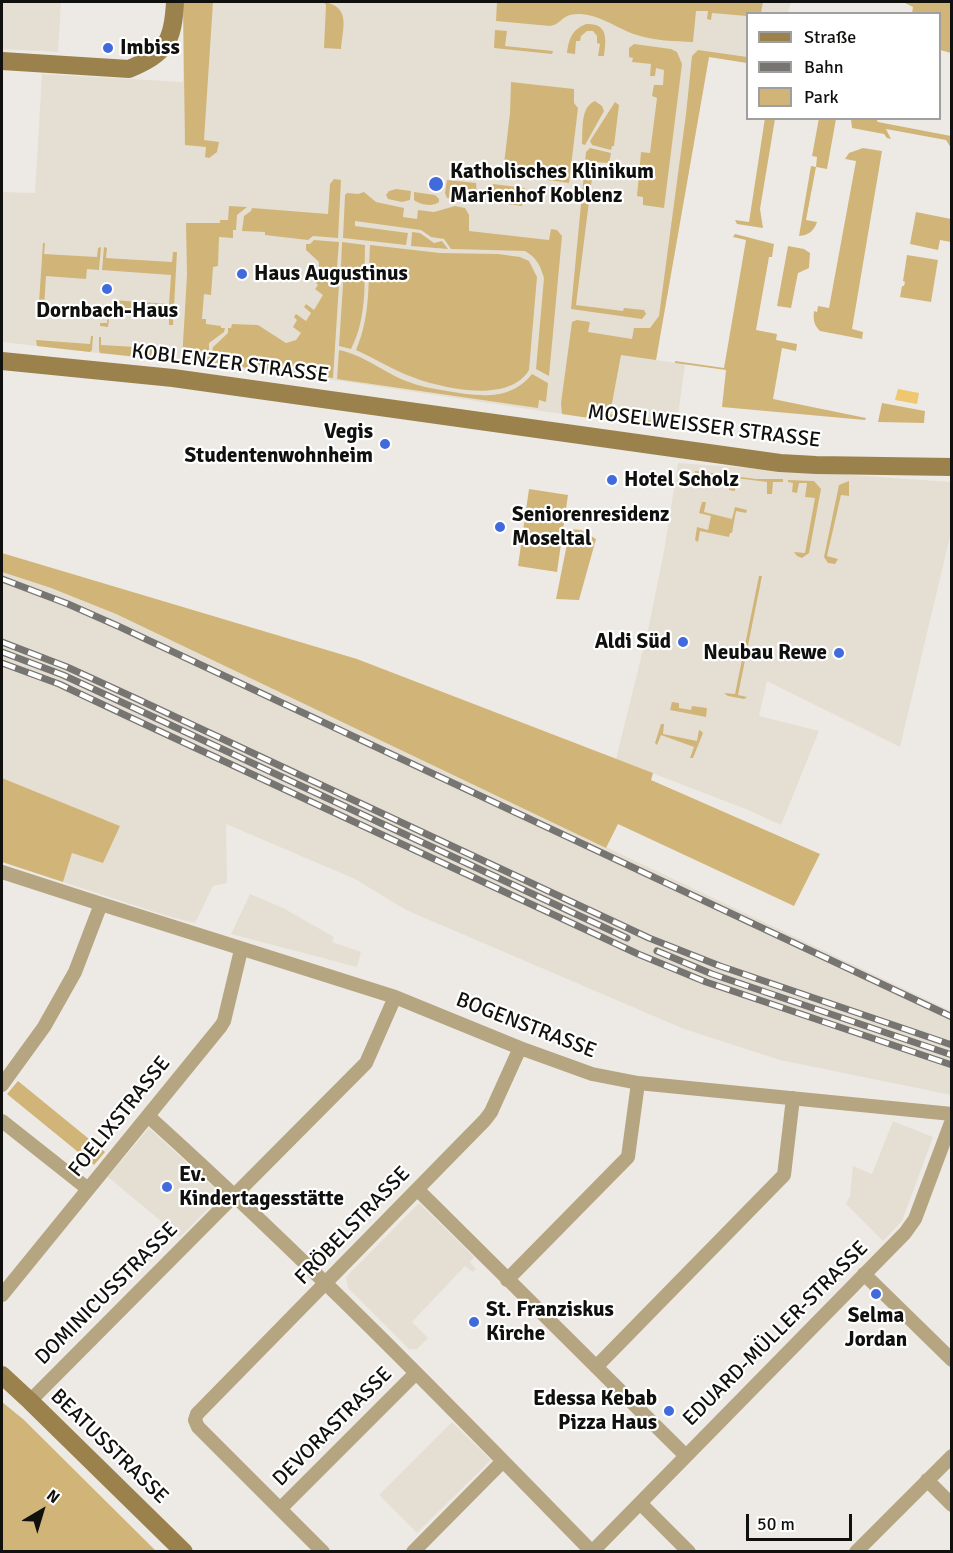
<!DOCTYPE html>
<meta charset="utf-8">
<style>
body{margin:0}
#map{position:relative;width:953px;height:1553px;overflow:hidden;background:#edeae5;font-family:Signika,sans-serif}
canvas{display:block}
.frame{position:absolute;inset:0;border:3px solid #10100e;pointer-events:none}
.legend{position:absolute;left:746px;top:12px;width:195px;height:108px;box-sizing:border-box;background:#fff;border:2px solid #9f9f9f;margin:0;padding:8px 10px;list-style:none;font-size:18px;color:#10100e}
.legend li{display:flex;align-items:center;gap:12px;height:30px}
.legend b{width:30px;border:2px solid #9f9f9f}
.north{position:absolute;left:12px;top:1481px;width:60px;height:60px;-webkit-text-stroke:4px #fff;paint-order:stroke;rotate:38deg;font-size:16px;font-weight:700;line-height:24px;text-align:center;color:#10100e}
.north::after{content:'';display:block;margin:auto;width:21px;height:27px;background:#10100e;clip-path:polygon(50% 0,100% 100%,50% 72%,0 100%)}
.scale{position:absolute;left:746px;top:1514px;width:106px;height:27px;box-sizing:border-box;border:3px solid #10100e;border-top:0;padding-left:8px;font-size:18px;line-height:21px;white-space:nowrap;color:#10100e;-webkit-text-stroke:4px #fff;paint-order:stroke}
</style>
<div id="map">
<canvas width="953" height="1553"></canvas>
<div class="frame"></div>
<ul class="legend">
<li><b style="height:8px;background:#9b824c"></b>Straße</li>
<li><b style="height:8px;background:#767571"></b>Bahn</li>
<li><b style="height:16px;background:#d1b578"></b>Park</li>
</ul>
<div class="north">N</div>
<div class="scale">50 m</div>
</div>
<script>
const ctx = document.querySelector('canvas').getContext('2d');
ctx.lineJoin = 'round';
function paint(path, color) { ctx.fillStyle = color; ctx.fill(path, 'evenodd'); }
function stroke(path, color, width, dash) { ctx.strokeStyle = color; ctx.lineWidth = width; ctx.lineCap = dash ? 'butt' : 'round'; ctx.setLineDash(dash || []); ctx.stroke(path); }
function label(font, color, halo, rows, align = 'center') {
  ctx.font = font + ' Signika,sans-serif'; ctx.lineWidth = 4.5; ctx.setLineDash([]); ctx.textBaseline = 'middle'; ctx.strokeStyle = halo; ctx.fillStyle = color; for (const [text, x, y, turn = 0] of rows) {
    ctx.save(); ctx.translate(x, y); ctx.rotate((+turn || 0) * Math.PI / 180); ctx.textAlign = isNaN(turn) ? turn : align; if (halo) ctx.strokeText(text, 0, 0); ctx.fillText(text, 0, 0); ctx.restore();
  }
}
paint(new Path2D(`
 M2,2H61L58,52L2,49Z
 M183,2H791L788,13L748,14L747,63L709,57L656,360L685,364L676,431L341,381L2,342V192L35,193L42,74L183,82Z
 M678,463L951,482V532L900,747L767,681L759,716L819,731L781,825L748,810L616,759L649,625L664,551Z
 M2,572L51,588L116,614L951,1011V1095L780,1060L684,1029L406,910L355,879L226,824L227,883L213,886L195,923L164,915L63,882L72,853L120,826L2,778Z
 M250,894L283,908L334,937L332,942L361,952L357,967L231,934Z
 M893,1121L933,1137L902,1221L883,1241L846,1204L850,1196L853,1166L872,1174Z
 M149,1128L222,1195L180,1237L108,1177Z
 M419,1203L474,1257L470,1262L476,1269L473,1272L465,1266L412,1322L428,1338L417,1349H409L348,1288L346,1277Z
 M452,1422L491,1460L417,1533L379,1495Z`), '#e5dfd3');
paint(new Path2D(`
 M183,2H213L204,140L219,142L217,152L209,158L205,157L206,147L185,145Z
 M324,2C351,7 343,27 341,49L324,48L326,5Z
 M497,2H763L761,13L748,14L747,16L712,13L711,20L707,19L708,11H696L693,42C674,41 655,41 637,35C617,29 593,9 570,15C562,17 559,25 550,26L496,21Z
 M903,2H951V53L940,50V14L912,13L913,7Z
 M586,24C609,23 606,40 604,56H598L600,44L597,43V36L593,31H587L581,36L580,41H576L575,54L567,53C569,38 572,30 586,24Z
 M495,30L507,31L505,46L553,51L552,54L494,48Z
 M634,44L671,49L677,52L682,64L664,208L643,205V197L637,196L641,152L650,153L657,98L652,96L654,85H663L664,70L656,68L655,76H650L651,64L632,62L633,58L629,57V48Z
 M698,50L747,57V63L709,57L656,360L621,355L610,414L666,423L665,429L562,414L561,403L572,322L577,320L590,322L588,332L632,339L634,328H650L659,316L686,114L692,56Z
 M511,82L574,89V103L578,108L569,183L526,177L527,166L504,164L510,113Z
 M595,101L602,106L604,111L585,145L582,144C583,130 580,107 595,101Z
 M615,102L619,105L614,146H612L611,150L592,145L590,141Z
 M765,118L775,119L760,209L763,228L737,224L735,220L749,222Z
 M819,118L836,119L827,169L816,167L806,220L817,222C814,231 809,235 799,236L811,166L816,167L817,157L812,156Z
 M851,119H876L878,122L951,136V148L946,140L886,129L891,139L887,138L884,134L852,128Z
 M590,148L611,153L609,163L594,162L576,305L623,311L624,308L644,310L646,314L642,319L571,309L586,152Z
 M863,148L882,151L852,329L863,332L862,339L820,331C814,325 813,320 814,311L817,312L818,306L829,308L856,161L845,159L849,153Z
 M334,179L341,180L338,238L313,236L308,240L265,235V232L242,231L244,216L251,211L252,208L328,214L330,184Z
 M447,180L476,183L477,197L472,201L447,198L445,193Z
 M493,184L525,188L522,206L493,202L489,197Z
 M396,189L411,191L410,200L402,202L388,199L386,195L389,191Z
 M364,192L376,202L404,208L403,217L417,219L418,210L434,212L455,206L465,208L469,215V231L549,240L551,229L557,230L562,236L549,376L536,369L544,278C540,265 537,258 525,251L451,249L444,239L431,237L421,230L355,221V226L408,233L406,245L343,238L345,195L347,193L358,194Z
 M414,192L435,195L439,199V202C433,207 420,205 414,200Z
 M229,206L247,207L237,215L236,230H233V238L219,237L218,266L213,267L211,295L204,294L202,319H206V324L221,326V328H225L224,332L209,343V350L205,354L207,355L212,351L213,347L228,333V328H231L232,324L258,325L286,343L296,340L301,333L293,327L297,320L294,317L296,314L306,321L311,313L304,307L306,304L314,310L323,295L315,289L318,285L316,283L319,278V262L306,250V244H310L314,240L339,242L337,267L339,285L333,378L182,360L187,275L186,223H220V220H228Z
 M916,212L951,219V242L940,240L938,250L910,244Z
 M412,232L420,233L434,243L442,241L448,249L411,246Z
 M735,234L774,244L772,257H769L756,330L777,334L776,340L797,344L796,351L782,348L773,399L866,418L865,420L722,407L726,370L675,363V361L724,368L746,240L733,237Z
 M342,242L365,245C364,280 368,316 351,349L339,346L343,285L341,267Z
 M43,243H45L44,254L97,257L98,248L101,247L99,270L87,269L86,279L46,276L44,307H41L40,317H38Z
 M370,245L440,253L498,254L520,257L529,261L537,277L529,370C508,406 434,387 402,373C387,366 371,357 356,350C371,316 368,281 370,245Z
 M788,246L804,249L810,253L809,268L798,273L791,308L777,306Z
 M104,247L107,248L106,258L172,262L173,252H177L173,325H169V315L110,312L108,327L100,326V323H107L108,310H113V300L169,304L171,275L102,270Z
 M907,255L938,260L931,302L900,297L902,286H904L905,282L903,281Z
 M91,336H93L92,350L90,352L37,346L36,340L90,344Z
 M99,337H101V345L172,349V356L167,360L100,353L99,350Z
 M339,350C364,355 383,372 406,381C419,386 433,389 447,391C477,396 510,402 532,374L548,383L546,402L539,400L538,408L337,379Z
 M882,403L925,411L924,423L878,422Z
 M695,471L756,479H783V482H773L772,494H767V482L736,478L735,491L729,490L730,478L698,474L696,484H694Z
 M788,480L814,481L821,489L809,553L802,558L797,556L794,552L805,553L815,498L805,497L807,483H799L797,493L792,492L793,483L788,482Z
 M849,481V496L841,495L827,556L838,559L835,564L828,563L824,557L839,485Z
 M529,489L568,495L557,572L518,566Z
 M702,502H706L704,512L732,519L735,507L747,510L746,513L736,511L732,533H730L729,537L700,531L698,542L695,540L697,527L708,530L711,516L699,513Z
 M570,529L581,530L596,539L579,600L556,599Z
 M2,553L357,659L653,773L651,780L820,854L794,906L618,824L606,848L116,614L51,588L2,572Z
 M759,576H762L738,695L747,697L744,699L728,696L724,693L735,694Z
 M672,702L679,703V708L691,710L692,706L707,708L706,717L670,710Z
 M661,724H664L663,734L697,741L699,730L701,731L703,733L693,758H690L694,747L661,735L657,745L655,743Z
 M2,778L120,826L103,863L72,853L63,882L2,862Z
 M18,1081L105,1152L94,1165L7,1094Z
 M2,1402L23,1419L156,1551H2Z`), '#d1b578');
paint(new Path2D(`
 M898,389L919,393L917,404L895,400Z`), '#efc76f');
stroke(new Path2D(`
 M2,872L101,904L75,972L44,1027L2,1085
 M101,904L395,997L520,1048L592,1074L638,1083L952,1114
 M148,1116C302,1255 447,1403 592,1552
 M2,1121L88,1189
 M418,1190L686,1456
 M864,1274L952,1360
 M507,1280L628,1157L638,1083
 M2,1295L221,1026L224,1021L241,950
 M596,1367L784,1175L793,1098
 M30,1401L366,1063L395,997
 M927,1480L952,1505
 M640,1503L689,1552
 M280,1509L415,1374
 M323,1552L198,1427L195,1420L197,1414L485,1120L491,1112L520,1048
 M413,1552L503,1461
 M592,1552L905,1233L915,1219L952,1120
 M856,1552L952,1456`), '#b5a581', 14);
stroke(new Path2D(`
 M2,61L129,69C167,53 173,41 175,2
 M2,361L173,378L780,463L816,465L952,467
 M2,1375L30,1401L184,1552`), '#9b824c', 18);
const rail = new Path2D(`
 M2,579L68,604L120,627L952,1017
 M2,642L67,667L137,699L649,938L720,966L952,1045
 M2,652L63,675L132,707L627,938
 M2,663L59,684L127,716L638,954L706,982L952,1065
 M657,951L712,974L952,1055`);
stroke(rail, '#767571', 7);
stroke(rail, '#fff', 4.5, [14]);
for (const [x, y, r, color] of [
 [108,48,6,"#416adc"],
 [436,184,8,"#416adc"],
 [242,274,6,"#416adc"],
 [107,289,6,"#416adc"],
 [385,444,6,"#416adc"],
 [612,480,6,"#416adc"],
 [500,527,6,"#416adc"],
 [683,642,6,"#416adc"],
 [839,653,6,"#416adc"],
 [167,1187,6,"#416adc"],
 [876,1294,6,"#416adc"],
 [474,1322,6,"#416adc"],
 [669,1411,6,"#416adc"]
]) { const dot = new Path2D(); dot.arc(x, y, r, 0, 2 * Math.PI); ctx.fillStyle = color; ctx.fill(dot); stroke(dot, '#fff', 2); }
label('bold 21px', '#10100e', '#fff', [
 ["Imbiss",120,48],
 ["Katholisches Klinikum",450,172],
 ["Marienhof Koblenz",450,196],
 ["Haus Augustinus",254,274],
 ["Dornbach-Haus",107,311,"center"],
 ["Vegis",373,432,"right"],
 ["Studentenwohnheim",373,456,"right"],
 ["Hotel Scholz",624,480],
 ["Seniorenresidenz",512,515],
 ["Moseltal",512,539],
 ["Aldi Süd",671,642,"right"],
 ["Neubau Rewe",827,653,"right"],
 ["Ev.",179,1175],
 ["Kindertagesstätte",179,1199],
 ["St. Franziskus",486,1310],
 ["Kirche",486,1334],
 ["Selma",876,1316,"center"],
 ["Jordan",876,1340,"center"],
 ["Edessa Kebab",657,1399,"right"],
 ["Pizza Haus",657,1423,"right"]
], 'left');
label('21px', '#10100e', '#fff', [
 ["KOBLENZER STRASSE",230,364,7],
 ["MOSELWEISSER STRASSE",704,427,7],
 ["BOGENSTRASSE",526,1026,21],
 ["FOELIXSTRASSE",120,1117,-51],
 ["FRÖBELSTRASSE",353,1226,-46],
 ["DOMINICUSSTRASSE",107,1294,-45],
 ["EDUARD-MÜLLER-STRASSE",776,1334,-45],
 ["DEVORASTRASSE",333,1427,-45],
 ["BEATUSSTRASSE",109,1447,44]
]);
</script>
